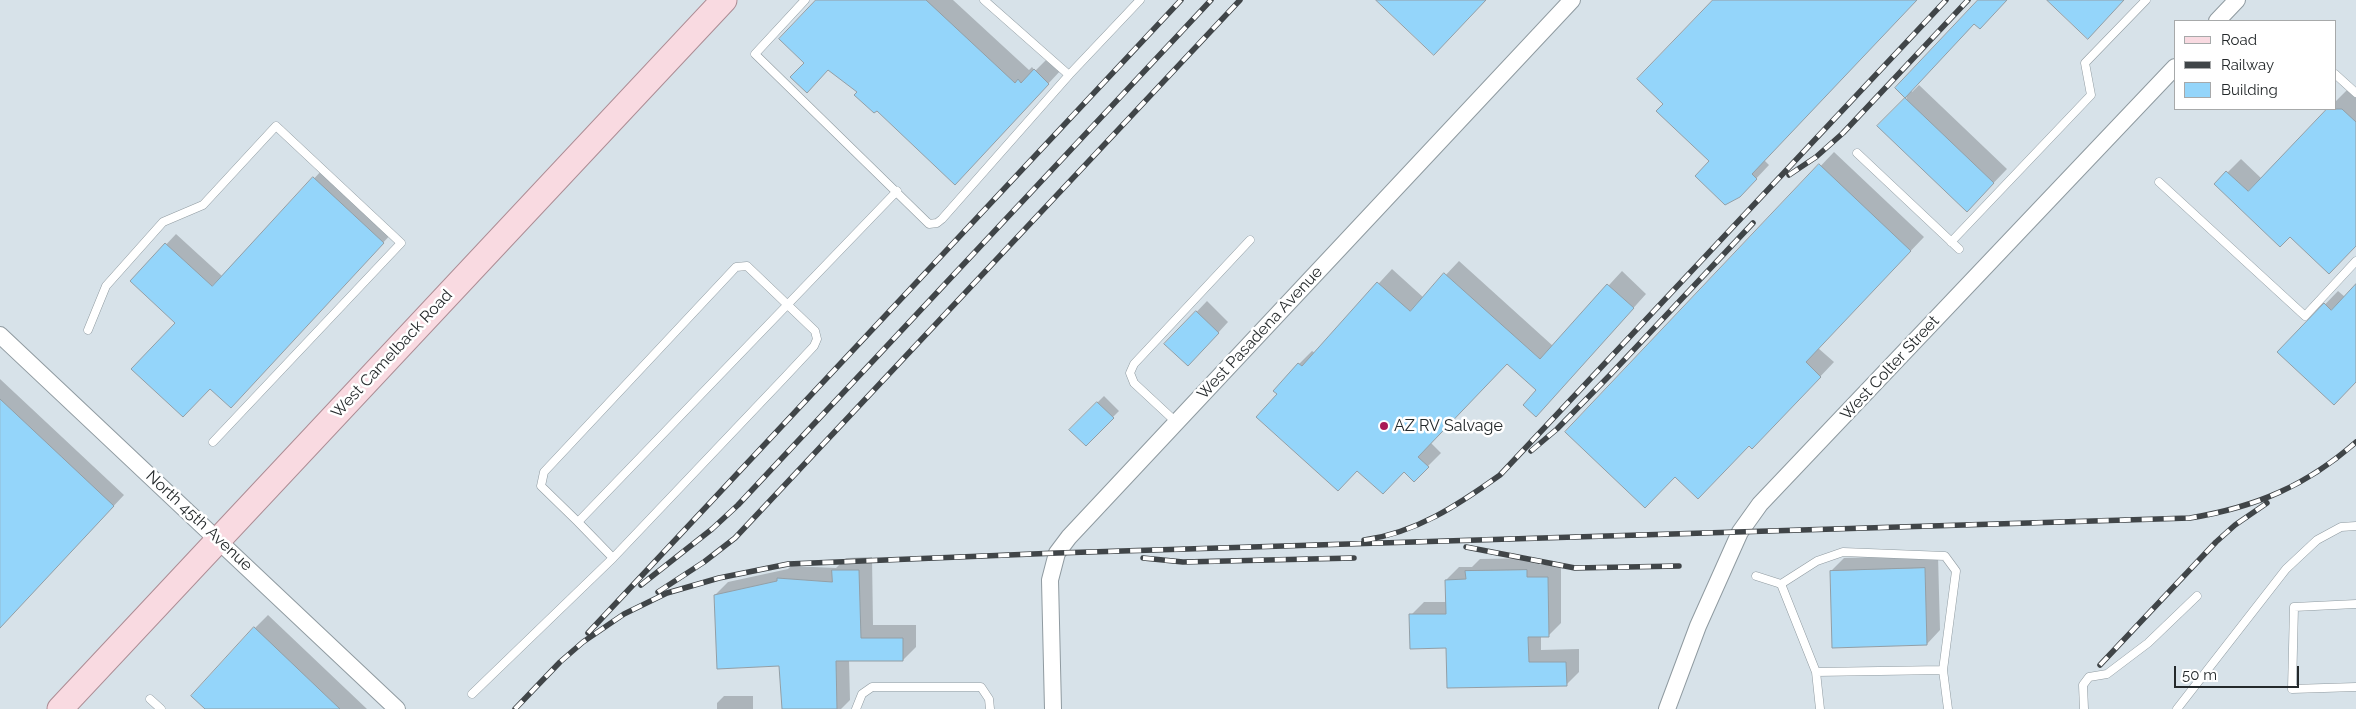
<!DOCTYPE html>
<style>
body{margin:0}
#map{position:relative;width:2356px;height:709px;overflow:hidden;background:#d7e2e9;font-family:Raleway,sans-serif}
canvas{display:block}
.legend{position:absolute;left:2174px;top:20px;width:162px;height:90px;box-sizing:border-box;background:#fff;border:1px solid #a7a9aa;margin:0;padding:6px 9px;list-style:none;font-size:15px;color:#24292b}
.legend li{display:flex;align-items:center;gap:10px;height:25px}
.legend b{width:25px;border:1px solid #a7a9aa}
.scale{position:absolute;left:2174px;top:666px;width:125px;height:22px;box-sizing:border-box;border:2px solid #24292b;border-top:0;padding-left:6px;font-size:15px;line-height:18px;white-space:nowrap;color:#24292b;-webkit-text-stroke:4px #fff;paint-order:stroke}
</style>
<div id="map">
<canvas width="2356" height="709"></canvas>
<ul class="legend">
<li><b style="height:6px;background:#f9dae1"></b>Road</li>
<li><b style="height:6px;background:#404548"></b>Railway</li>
<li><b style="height:14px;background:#94d5fa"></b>Building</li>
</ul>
<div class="scale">50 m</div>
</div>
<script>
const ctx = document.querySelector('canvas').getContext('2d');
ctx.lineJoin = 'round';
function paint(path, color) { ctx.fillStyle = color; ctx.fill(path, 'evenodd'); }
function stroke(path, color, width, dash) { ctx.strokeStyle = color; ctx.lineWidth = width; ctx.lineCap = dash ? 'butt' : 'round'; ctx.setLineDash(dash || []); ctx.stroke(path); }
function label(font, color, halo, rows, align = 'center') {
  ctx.font = font + ' Raleway,sans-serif'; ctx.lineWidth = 5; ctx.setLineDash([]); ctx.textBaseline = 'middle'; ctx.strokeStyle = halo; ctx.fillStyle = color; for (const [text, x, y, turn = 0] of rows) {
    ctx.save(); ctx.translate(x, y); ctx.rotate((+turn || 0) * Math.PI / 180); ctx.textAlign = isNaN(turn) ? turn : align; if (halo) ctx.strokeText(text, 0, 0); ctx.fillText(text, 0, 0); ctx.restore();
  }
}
paint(new Path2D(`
 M817,0H953L1029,70L1032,67L1035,71L1049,57L1061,70L968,170L829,69L805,63Z
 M1714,0H1916L1764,160L1769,165L1753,182L1710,161L1665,104Z
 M1980,0H2006L1975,23L1911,90L1912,92L1919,85L2007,169L1980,197L1878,126L1907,98L1896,88Z
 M2348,89L2356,96V244L2290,235L2216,184L2241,159L2262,179L2328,109H2335V102Z
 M1834,152L1924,237L1818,348L1834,362L1766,434L1749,445L1675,475L1567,432Z
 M324,168L393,232L241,396L177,323L132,281L176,234L222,276Z
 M1459,261L1553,346L1622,271L1646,294L1549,402L1507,363L1431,443L1441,453L1427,467L1404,471L1278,394L1299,364L1312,351L1315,353L1392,269L1424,298Z
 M2356,285V381L2279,352L2338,291L2345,297Z
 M1207,301L1228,322L1198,355L1166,344Z
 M0,379L124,495L0,627Z
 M1104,396L1119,411L1086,444L1071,429Z
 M1938,555L1940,630L1927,644L1831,571L1844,558Z
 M872,557L873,625H916V647L903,660H849L850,700L841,709H783L781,665L715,595L728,582L788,569L791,566L836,568L846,558Z
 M1539,558L1540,565L1561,564V623L1548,636H1541V650L1579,649V672L1566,685L1447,647L1411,615L1424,602H1447L1446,580L1459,567H1472L1480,559Z
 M268,615L367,709H207L255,628Z
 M724,696H753V709H717V703Z`), '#0003');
const building = new Path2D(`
 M816,0H926L1015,83L1018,79L1021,83L1034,69L1049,84L955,185L877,111L874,113L854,95L857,92L828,70L807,93L790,77L804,63L779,39Z
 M1376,0H1486L1434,55Z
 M1713,0H1917L1752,174L1757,179L1740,197L1725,205L1695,176L1709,161L1656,111L1663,104L1637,79Z
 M1978,0H2007L1980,29L1974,24L1905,98L1895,88Z
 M2047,0H2124L2088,39Z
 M1905,98L1994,183L1967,212L1877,126Z
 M2327,109H2342L2356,122V246L2329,274L2290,237L2280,247L2214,184L2226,171L2248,191Z
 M1819,164L1911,251L1806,362L1821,377L1752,449L1749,446L1698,499L1675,477L1645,508L1565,432Z
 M313,177L384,243L231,408L210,389L183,417L131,369L175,323L130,281L165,243L212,286Z
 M1444,273L1540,359L1607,284L1634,308L1536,417L1523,405L1536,390L1507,364L1418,457L1429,467L1414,482L1404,472L1383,494L1357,471L1338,491L1256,417L1277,394L1273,391L1298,363L1302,366L1377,282L1410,311Z
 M2356,284V382L2334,405L2277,352L2324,303L2331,310Z
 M1196,311L1219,333L1188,366L1164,344Z
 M0,399L114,506L0,628Z
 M1097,402L1114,418L1086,446L1069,430Z
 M1925,568L1927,645L1832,648L1830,571Z
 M832,570H859L861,638H903V661H836L837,709H782L779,666L717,669L714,595L777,581V578L832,582Z
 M1527,570V577H1548L1549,637H1528L1529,662H1566L1567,686L1447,688L1446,648L1410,649L1409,614H1446L1445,580L1466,579L1465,571Z
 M254,627L340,709H205L191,696Z`);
paint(building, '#94d5fa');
stroke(building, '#939ea5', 1);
const service = new Path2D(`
 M805,0L755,54L929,224L937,223L942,219L1069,75L1140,0
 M984,0L1069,75
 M2335,74L2356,93
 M1857,153L1959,249
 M2159,182L2305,316L2356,261
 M1951,242L2091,95L2085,63L2146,0
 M88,330L106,286L163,222L203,205L276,126L401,243L213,442
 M1176,422L1134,383L1130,373L1134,364L1250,240
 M578,522L541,486L544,472L736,267L747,266L815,331L817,339L814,346L785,377L613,558
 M1756,576L1781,584L1816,672L1943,670L1948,709
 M1781,584L1817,561L1843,552L1945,556L1956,571L1943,670
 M2356,604L2294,607L2292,689L2356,687
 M1816,672L1820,709
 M472,694L613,558L578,522L897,191
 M150,699L161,709
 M856,709L862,694L872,687H981L989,699L990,709
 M2084,709L2083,685L2089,677L2107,674L2148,643L2197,596
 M2177,709L2286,569L2317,540L2341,527L2356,526`);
const minor = new Path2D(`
 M2217,21L2237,0
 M0,335L397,709
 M1053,709L1050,580L1057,553L1069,537L1572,0
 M1667,709L1698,626L1740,532L1760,504L2175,67`);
const primary = new Path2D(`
 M60,709L724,0`);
stroke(service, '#8f9aa0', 9);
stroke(minor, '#8f9aa0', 18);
stroke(primary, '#ac8c94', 27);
stroke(service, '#fff', 8);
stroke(minor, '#fff', 16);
stroke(primary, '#f9dae1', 25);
const rail = new Path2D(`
 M1789,175L1816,157L1843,133L1968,0
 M1531,451L1557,429L1610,375L1753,223
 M1364,540C1416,533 1458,505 1500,475L1946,0
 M1466,547L1575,568L1679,566
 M1143,558L1183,562L1354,558
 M641,585L712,529L738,505L1211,0
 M658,592L704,562L735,538L1240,0
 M588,633L1181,0
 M2100,665L2216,542L2235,525L2267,503
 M515,709L560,662L583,642L624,614L667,593L719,578L788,564L1057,553L2190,518C2256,507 2306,486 2356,442`);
stroke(rail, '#404548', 5.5);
stroke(rail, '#fff', 4, [11]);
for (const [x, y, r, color] of [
 [1384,426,5,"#a91a56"]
]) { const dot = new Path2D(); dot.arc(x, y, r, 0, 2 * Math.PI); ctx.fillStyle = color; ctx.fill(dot); stroke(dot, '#fff', 2); }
label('16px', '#24292b', '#fff', [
 ["West Pasadena Avenue",1260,333,-47],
 ["West Camelback Road",392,354,-47],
 ["West Colter Street",1890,368,-47],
 ["North 45th Avenue",199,521,43]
]);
label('16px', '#24292b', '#fff', [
 ["AZ RV Salvage",1394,426]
], 'left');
</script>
